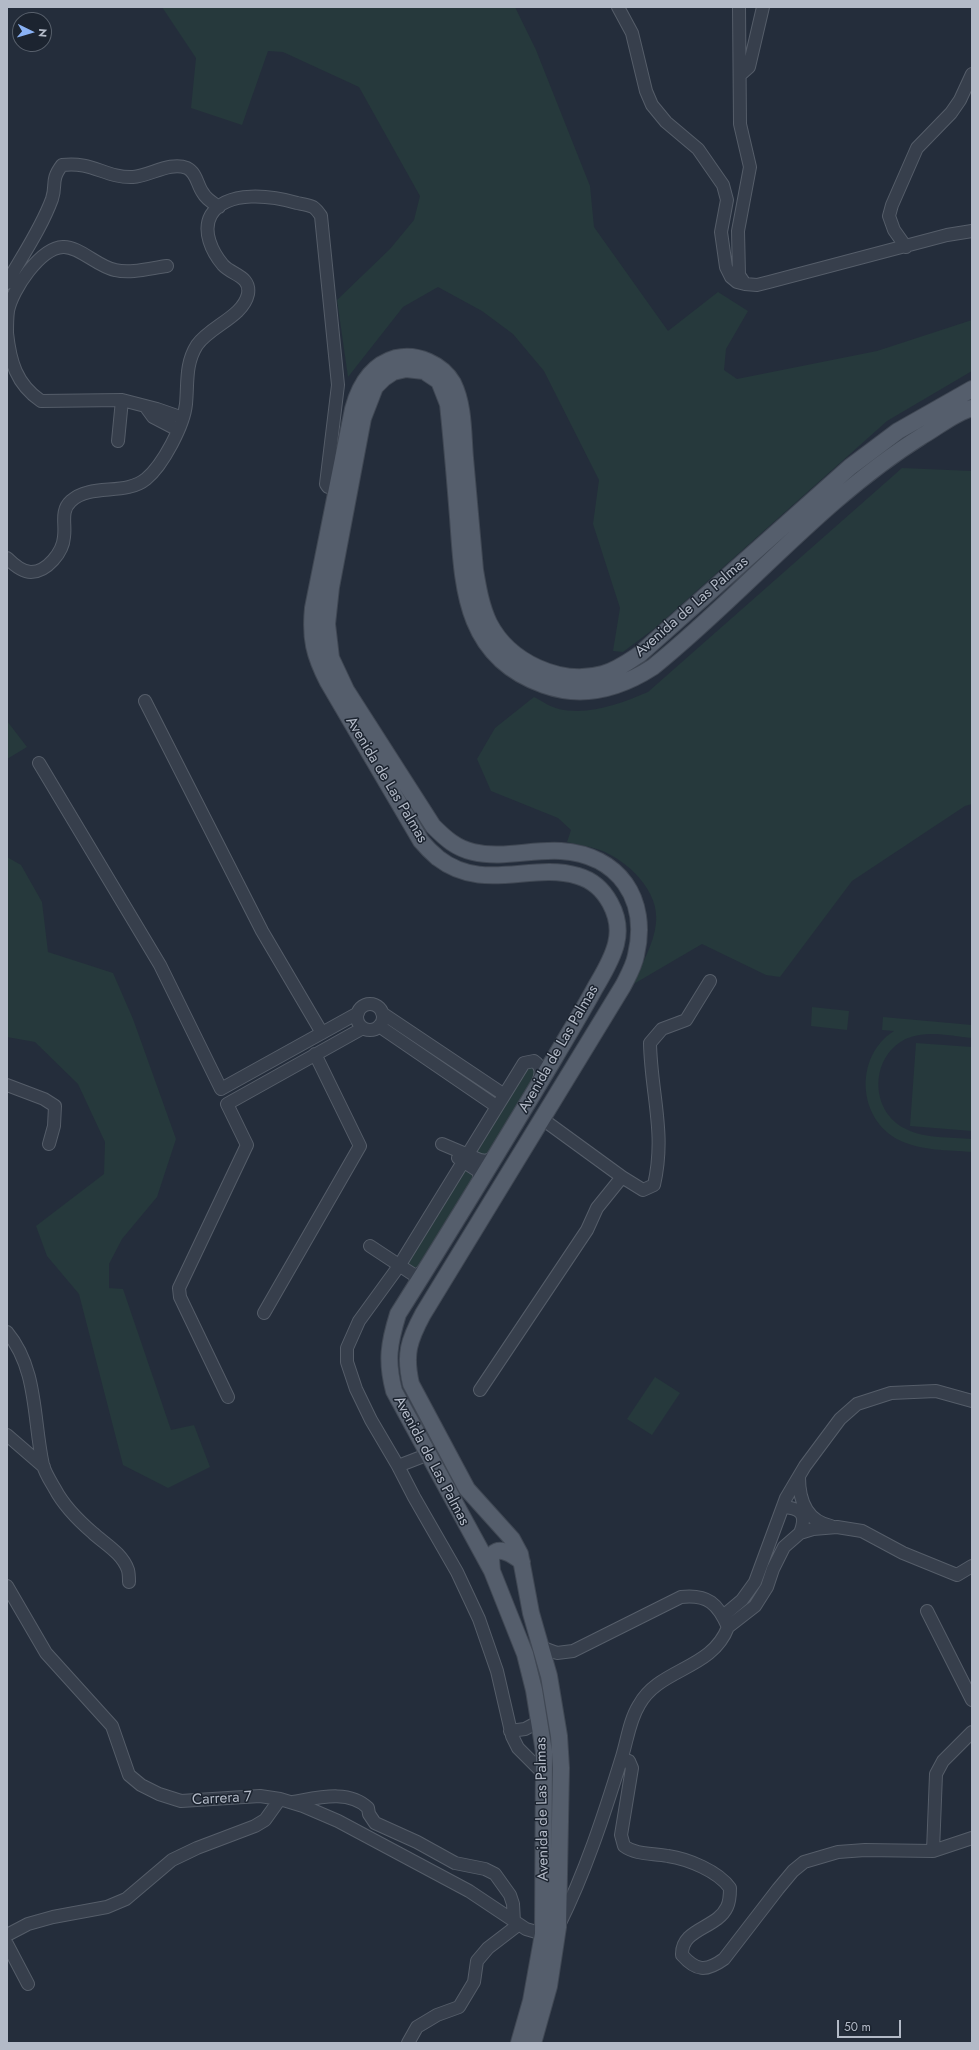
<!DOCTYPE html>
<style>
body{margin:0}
#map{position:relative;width:979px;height:2050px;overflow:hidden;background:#242d3b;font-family:Jost,sans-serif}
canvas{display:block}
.frame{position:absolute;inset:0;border:8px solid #b3bac7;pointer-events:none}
.north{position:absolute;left:12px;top:12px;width:40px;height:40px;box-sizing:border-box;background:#1c2430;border:1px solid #58606c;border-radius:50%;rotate:95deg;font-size:11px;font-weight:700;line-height:16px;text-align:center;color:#b3bac7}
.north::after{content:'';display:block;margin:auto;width:14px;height:18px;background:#8ab2f5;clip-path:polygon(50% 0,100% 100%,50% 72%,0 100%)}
.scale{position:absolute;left:837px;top:2020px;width:64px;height:18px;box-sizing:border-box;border:2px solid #b3bac7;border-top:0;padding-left:5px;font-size:12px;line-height:14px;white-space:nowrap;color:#b3bac7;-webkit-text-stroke:3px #1c2430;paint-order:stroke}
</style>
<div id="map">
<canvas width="979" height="2050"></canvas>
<div class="frame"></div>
<div class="north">N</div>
<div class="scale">50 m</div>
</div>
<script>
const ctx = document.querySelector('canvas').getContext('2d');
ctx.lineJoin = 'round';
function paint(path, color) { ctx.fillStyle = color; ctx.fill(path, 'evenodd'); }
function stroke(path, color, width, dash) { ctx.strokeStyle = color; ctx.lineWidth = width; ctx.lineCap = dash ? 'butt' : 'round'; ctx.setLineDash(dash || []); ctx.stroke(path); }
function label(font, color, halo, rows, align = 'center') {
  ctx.font = font + ' Jost,sans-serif'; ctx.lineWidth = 3; ctx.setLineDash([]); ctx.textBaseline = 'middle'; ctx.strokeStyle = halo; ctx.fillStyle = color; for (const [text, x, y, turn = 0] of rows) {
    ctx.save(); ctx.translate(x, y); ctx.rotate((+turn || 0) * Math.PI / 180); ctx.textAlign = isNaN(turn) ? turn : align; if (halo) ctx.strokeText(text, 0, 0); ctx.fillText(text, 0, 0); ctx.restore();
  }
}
paint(new Path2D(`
 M162,7H515L536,50L590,186L594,227L668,331L718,292L748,311L726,349L724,370L737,379L877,351L972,320V371L887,421L655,628L623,652L613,651L620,608L593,524L599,480L544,371L513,334L482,311L438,287L403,307L348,377L337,300L390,249L414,220L420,196L359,87L283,52L268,51L242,125L191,108L196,58Z
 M902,468L972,471V804L965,806L852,881L780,977L766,975L702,944L632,985C641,966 654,944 656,923C660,891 627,860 600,850C589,846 578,845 567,842L571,830L558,818L491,791L477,759L495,728L534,697C542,701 550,707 559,709C589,716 622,703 648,692Z
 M7,721L27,747L7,759Z
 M7,857L21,865L42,902L48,952L113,973L133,1019L176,1139L157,1197L122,1239L109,1264V1288L123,1289L171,1430L194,1425L210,1467L168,1488L123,1465L79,1294L47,1256L36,1226L104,1174L105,1142L78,1084L35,1042L7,1037Z
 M812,1007L849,1011L847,1030L811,1026Z
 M883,1017L972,1025V1038C952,1036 927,1030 908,1038C870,1054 868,1111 906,1129C925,1139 951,1137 972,1139V1152C948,1150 921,1151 899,1140C857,1119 854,1056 894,1031L882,1030Z
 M916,1043L972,1047V1131L910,1126Z
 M532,1064L537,1072L487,1157L479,1155L477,1149L525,1067Z
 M467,1170L476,1175L422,1264L414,1268L407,1264L463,1173Z
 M655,1377L680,1393L652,1435L627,1419Z`), '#26393c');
const minor = new Path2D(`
 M618,7L632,33L646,91L652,105L666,122L698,149L723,185L727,200L721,232L726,267L731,277L737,282L745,284L757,285L769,282L947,235L972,231
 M739,7L740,124L750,167L738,231L739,275L745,284
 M740,75L749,67L763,7
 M906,247L894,230L889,216L892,205L917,148L951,113L960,100L972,74
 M167,266C151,268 131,274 115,270C98,267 79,246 63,247C40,248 12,290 8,311C7,318 7,326 7,333C10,361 16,384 41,401L122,400L157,409L183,418
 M7,283C22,256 41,229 52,199C57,184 50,181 62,165C93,161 105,178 133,177C150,176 170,161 187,168C197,173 197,185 203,193C206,199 213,203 219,207
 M145,406L153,417L178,430
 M118,441L122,400
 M7,558C13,564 22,572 31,572C47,572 63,552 64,537C66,524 60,511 71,501C91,483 125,496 146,479C163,465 184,425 186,404C188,383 185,364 197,345C210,326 243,317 248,294C251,276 232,275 223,265C212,252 202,231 211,215C227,189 273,196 297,203C302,204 309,205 313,207C316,209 319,213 321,216L338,385L326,484L328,487L336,489
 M145,701L262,931L322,1033
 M39,763L160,965L221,1089L358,1013
 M357 1017a13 13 0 1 1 26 0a13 13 0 1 1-26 0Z
 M382,1013L503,1094
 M379,1026L496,1106
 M7,1085L44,1099L55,1106L54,1126L49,1144
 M442,1144L480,1160L486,1161L495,1157
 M458,1158L478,1171L481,1181
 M622,1177L643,1190L654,1185C666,1133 651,1094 650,1043L662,1029L686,1020L710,981
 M370,1246L414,1275L419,1274L427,1267
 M264,1313L360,1146L315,1054
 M7,1332C38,1369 33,1420 43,1465C45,1473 51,1482 55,1489C64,1506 79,1521 93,1533C105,1544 122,1553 128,1570C129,1574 129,1578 129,1582
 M480,1390L587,1230L597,1208L622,1177L541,1118
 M228,1397L180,1297L179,1288L247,1145L227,1104L363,1028
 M7,1435L44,1467
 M429,1454L398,1466L371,1420L356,1389L347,1362V1348L359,1321L399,1266L524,1063L534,1061C543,1067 541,1074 538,1083
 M398,1466L414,1497L457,1572L479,1619L497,1671L512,1736L518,1748L544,1774
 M799,1477C799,1500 806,1521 831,1526
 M783,1507C802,1508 807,1515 800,1533
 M7,1586L46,1653L112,1726L129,1775L141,1785L159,1794L181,1801L260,1796L280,1799L303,1806L338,1821L469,1891L526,1929L543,1934
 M927,1611L972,1700
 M723,1616L742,1600L755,1582L786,1498L805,1466L840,1419L857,1404L891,1393L936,1391L972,1401
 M728,1627L755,1606L767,1587L773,1569L784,1547L800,1533L813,1529L837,1527L862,1531L903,1553L957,1575L972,1566
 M541,1647L557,1653L573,1651L681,1597C708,1594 718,1604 728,1627C712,1670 659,1668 639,1705C629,1721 627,1742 621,1760C604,1815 585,1873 559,1925
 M510,1731L525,1729L540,1721
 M622,1759L629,1761L632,1768L621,1835L624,1846C636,1855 653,1853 668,1856C688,1859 718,1871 730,1888C730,1894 730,1901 727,1907C717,1929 681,1928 682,1955C696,1971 706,1972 724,1959L778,1889L793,1871L804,1862L838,1852L865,1850L933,1851L972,1838
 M293,1802C317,1798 349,1789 368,1808L369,1814L375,1823L417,1842L455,1863L485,1869L495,1874L510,1895L513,1904L514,1922
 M933,1851L936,1774L943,1761L972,1732
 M7,1935L28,1924L53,1917L107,1907L126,1899L172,1860L197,1848L255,1826L265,1820L280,1799
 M7,1944L28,1984
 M408,2043L417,2027L437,2015L459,2007L474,1982L477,1961L488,1948L518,1925`);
const major = new Path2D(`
 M492,1571L491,1559C495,1542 515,1556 522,1562
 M519,2043L531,2001L543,1934L544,1752L534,1690L525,1654L492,1571L394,1391C386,1361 389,1343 398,1314C451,1230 503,1144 554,1059C568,1035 582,1012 595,988C603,974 612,960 616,944C623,917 606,884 578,876C531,862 483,893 438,858C432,853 426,847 421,841L328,682C314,655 310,638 313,608L353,409C359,387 371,365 396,358C417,353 442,364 453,383C464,405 463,434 465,458C468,495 472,533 475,570C478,588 481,606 489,623C509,662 560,686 603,674C617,670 628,662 640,654L850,467L898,431L972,389
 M533,2043L549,1986L558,1927L561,1768L559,1736L549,1676L531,1613L520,1554L512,1539L467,1489L411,1384C404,1354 409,1340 423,1314L623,986C628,976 634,966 636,955C649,899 619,855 561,851C532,849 502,859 473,852C456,848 446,839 433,826L346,690L331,658L327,624L331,587L363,418L375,387L384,378L393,372L406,369L424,371L439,381L448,404C452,442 455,479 458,517C463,587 464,657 544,685C583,699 619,689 653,667C745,593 821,499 922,436C938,427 954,413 972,408`);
stroke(minor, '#555d69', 14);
stroke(major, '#404854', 18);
stroke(minor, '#373f4c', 12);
stroke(major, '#555e6c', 16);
label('15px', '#b3bac7', '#1c2430', [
 ["Avenida de Las Palmas",692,607,-41],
 ["Avenida de Las Palmas",386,780,59],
 ["Avenida de Las Palmas",559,1049,-60],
 ["Avenida de Las Palmas",431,1461,62],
 ["Carrera 7",222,1799,-3],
 ["Avenida de Las Palmas",543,1809,-91]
]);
</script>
